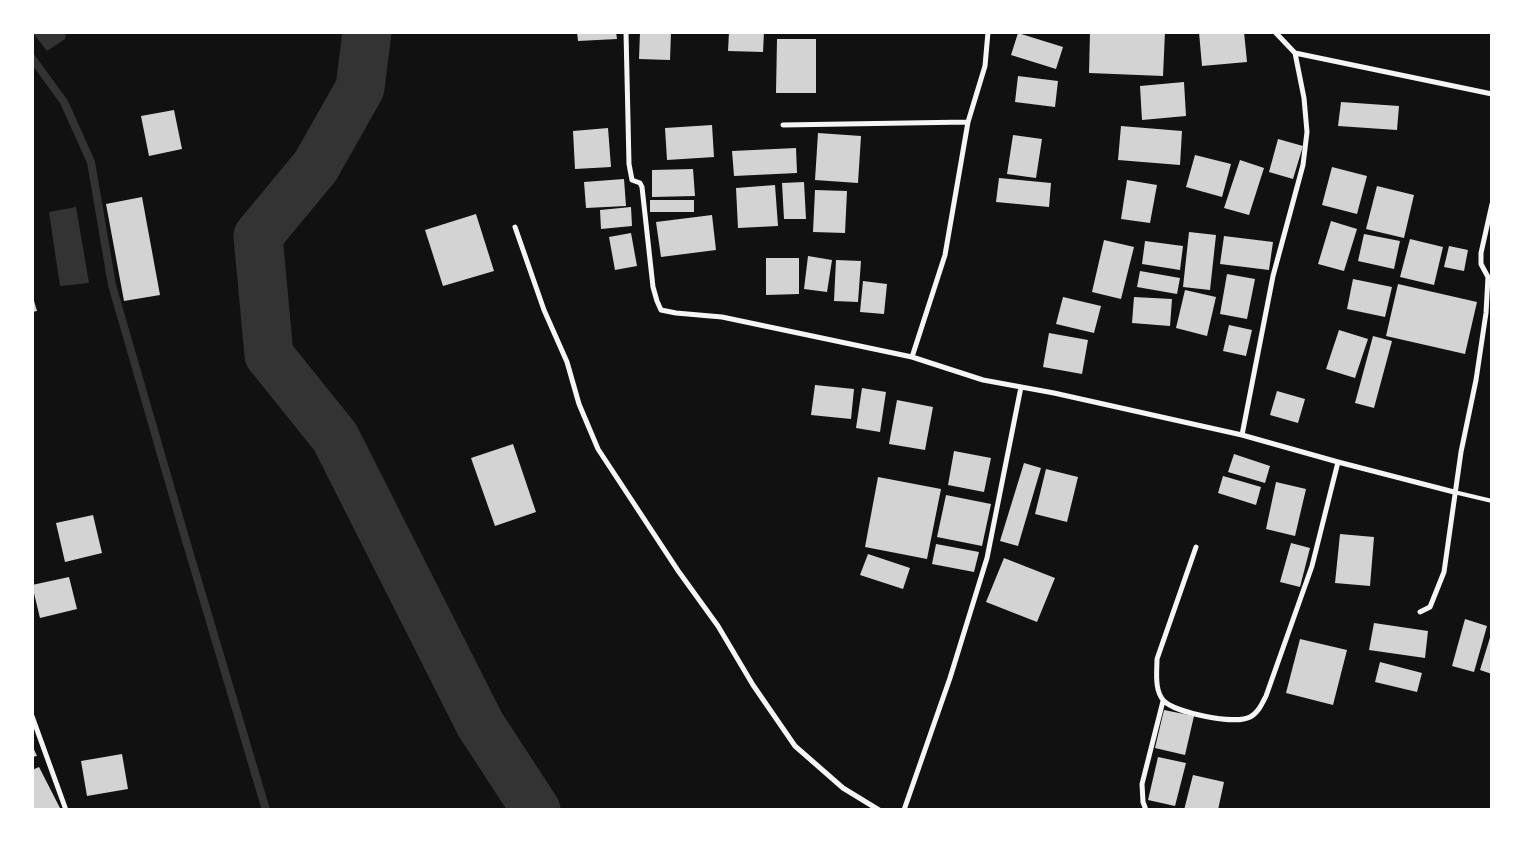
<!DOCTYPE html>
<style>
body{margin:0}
#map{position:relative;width:1524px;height:842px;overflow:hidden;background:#111;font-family:"Fira Sans Condensed",sans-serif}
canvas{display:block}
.frame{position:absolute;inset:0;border:34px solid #fff;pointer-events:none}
</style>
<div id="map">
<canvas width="1524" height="842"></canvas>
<div class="frame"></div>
</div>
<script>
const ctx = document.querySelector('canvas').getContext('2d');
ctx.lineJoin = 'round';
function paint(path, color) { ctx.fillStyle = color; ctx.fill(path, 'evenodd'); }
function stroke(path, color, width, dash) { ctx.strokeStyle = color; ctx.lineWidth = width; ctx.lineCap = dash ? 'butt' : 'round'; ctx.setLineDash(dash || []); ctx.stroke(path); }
paint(new Path2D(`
 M33,33V32L66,33L65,39L47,51Z
 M76,207L89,283L60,286L49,212Z`), '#333');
stroke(new Path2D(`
 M32,58L64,102L91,162L112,285L184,534L266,810`), '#333', 8);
stroke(new Path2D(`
 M367,32L360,88L316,166L258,236L269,355L335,437L480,724L536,810`), '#333', 49);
paint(new Path2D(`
 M577,32H616L617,39L578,41Z
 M640,32H671L670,60L639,59Z
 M729,32H764L763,52L728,51Z
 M1090,32H1165L1163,76L1089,73Z
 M1199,32H1244L1247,62L1202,66Z
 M1018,33L1063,47L1056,69L1011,55Z
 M777,39H816V93H776Z
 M1018,76L1058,81L1055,107L1015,102Z
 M1184,82L1186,116L1142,120L1140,86Z
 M1341,102L1399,106L1397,130L1338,126Z
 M174,110L182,149L149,156L141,116Z
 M712,125L714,157L667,160L665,128Z
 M1121,126L1182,131L1180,165L1118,160Z
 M608,128L611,167L575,169L573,131Z
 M818,133L861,136L858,183L815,180Z
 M1013,135L1042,139L1036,178L1007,174Z
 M1278,139L1303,146L1293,179L1269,172Z
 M796,148L797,173L734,176L732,151Z
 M1195,155L1231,164L1222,197L1186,187Z
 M1240,160L1264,168L1249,215L1224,208Z
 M1332,167L1367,176L1357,214L1322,205Z
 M693,169L695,196L652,197V170Z
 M999,178L1051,183L1049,207L996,202Z
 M624,179L626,206L586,208L584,182Z
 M1127,180L1157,185L1150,223L1121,219Z
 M804,182L806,219H784L782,183Z
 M775,185L778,226L738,228L736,188Z
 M1377,186L1414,195L1404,238L1366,229Z
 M815,190L847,191L845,233L813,232Z
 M142,197L160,295L124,301L106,204Z
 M650,200H694V212H650Z
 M631,207L632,226L601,229L600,210Z
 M476,214L494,271L443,286L425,230Z
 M712,215L716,250L661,257L656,222Z
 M1331,221L1357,229L1344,271L1318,264Z
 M1189,232L1216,235L1210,290L1183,287Z
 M631,233L637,266L615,270L609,237Z
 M1364,234L1400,241L1394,269L1358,261Z
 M1224,236L1273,242L1269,270L1220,264Z
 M1410,239L1443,247L1434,285L1400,277Z
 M1104,240L1134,247L1121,299L1092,292Z
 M1145,241L1183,246L1180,270L1142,264Z
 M1449,246L1468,250L1464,271L1444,267Z
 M808,256L832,260L827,292L804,289Z
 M766,258H799V294L766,295Z
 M836,260L861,261L858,302L834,301Z
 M1140,271L1180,278L1177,294L1137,287Z
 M1227,274L1255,279L1247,319L1220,314Z
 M1353,279L1392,287L1385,317L1347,309Z
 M863,281L887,284L884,314L860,312Z
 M1398,284L1477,302L1465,354L1386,336Z
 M1185,290L1216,297L1207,336L1176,328Z
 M32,294L37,311L32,312Z
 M1063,297L1101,306L1094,333L1056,324Z
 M1134,297L1172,299L1170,326L1132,323Z
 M1229,325L1252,330L1246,356L1223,351Z
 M1339,330L1368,339L1355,378L1326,369Z
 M1049,333L1088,340L1082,374L1043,367Z
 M1373,336L1392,341L1374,408L1355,403Z
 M815,385L854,389L851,419L811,415Z
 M862,388L886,392L880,432L856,428Z
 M1277,391L1305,399L1298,423L1270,415Z
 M897,400L933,407L925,450L889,444Z
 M513,444L536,512L495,526L471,458Z
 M954,451L991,458L984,492L948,485Z
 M1234,454L1270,466L1265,483L1228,472Z
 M1024,463L1041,468L1018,546L1000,541Z
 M1046,469L1078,477L1067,522L1035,514Z
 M1223,476L1261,487L1256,505L1218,493Z
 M878,477L941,489L927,559L865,547Z
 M1276,482L1306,489L1295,536L1266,529Z
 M946,495L991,504L982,546L937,537Z
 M93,515L102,553L65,562L56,523Z
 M1340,534L1374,537L1370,586L1335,583Z
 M1291,543L1310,548L1300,587L1280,582Z
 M936,544L979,552L974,572L932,564Z
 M868,554L910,568L903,589L860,575Z
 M1004,558L1055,578L1037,622L986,602Z
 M69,577L77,609L40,618L32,585Z
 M1465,619L1487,626L1474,672L1452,666Z
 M1374,623L1428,631L1425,658L1369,650Z
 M1492,631V674L1480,670Z
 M1300,639L1347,650L1333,705L1286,693Z
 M1380,662L1422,673L1417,692L1375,682Z
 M1164,710L1194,716L1185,755L1155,748Z
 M32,745L37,756L32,757Z
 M122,754L128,789L87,796L81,761Z
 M1158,757L1186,763L1175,806L1148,800Z
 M39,767L61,810H32V770Z
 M1193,775L1224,782L1218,810H1184Z`), '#d3d3d3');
stroke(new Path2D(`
 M1454,492L1492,501`), '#f5f5f5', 4);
stroke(new Path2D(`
 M626,32L629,164L632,180L640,183L642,187L653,287L657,301L661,310L676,313L722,317L912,357L983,380L1054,393L1242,435L1273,276L1303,165L1307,132L1304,98L1295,53L1275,32
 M1295,53L1492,94
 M783,125L968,122
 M515,227L544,310L567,362L579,404L598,449L679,572L718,626L753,685L795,746L843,788L879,810
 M912,357L945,255L968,122L985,66L988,32
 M1242,435L1338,462L1454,492
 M1196,547L1157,659C1157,671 1154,691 1164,701C1176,713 1235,725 1250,717C1258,713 1262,704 1266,696L1312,566L1338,462
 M1420,612L1430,607L1444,572L1461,452L1476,380L1486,313L1488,277L1481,264V253L1492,204
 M32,716L66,810
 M904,810L950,678L987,558L1021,387
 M1146,810L1143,802L1142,784L1163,701`), '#f5f5f5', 5);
</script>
